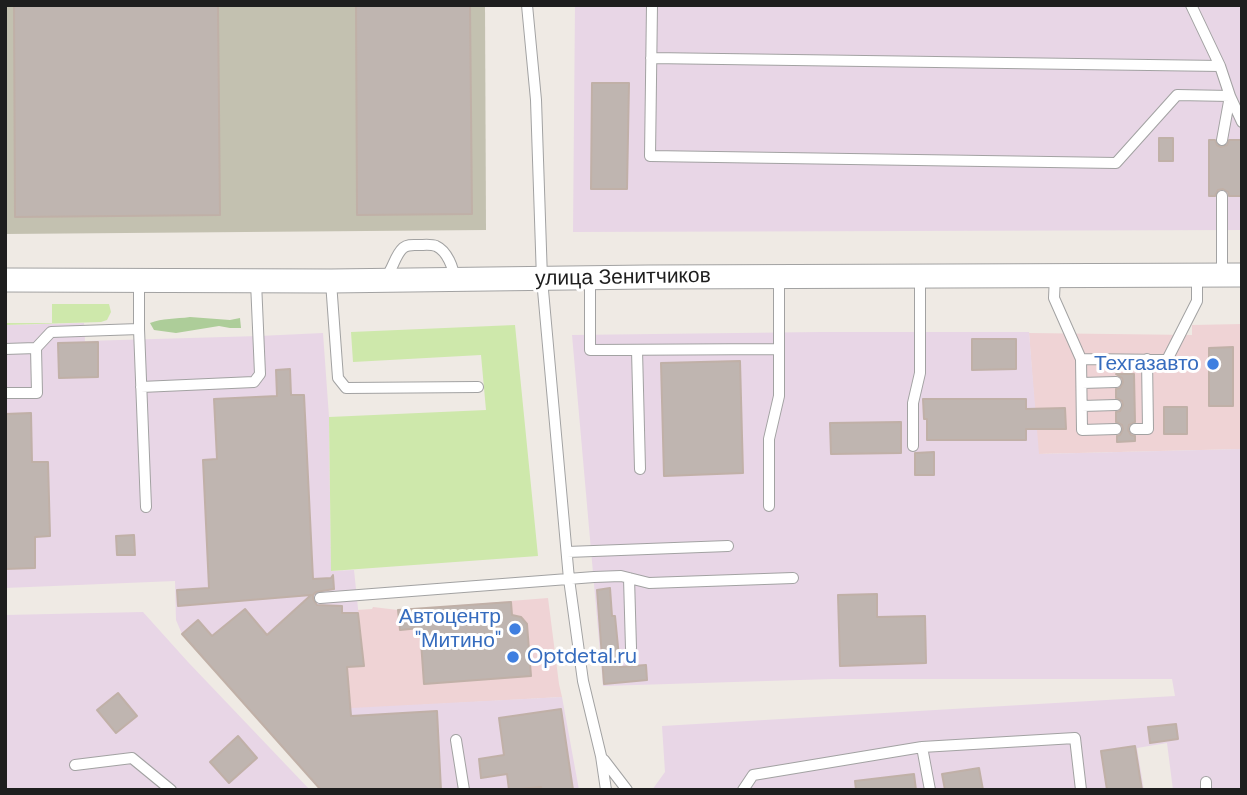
<!DOCTYPE html>
<meta charset="utf-8">
<style>
body{margin:0}
#map{position:relative;width:1247px;height:795px;overflow:hidden;background:#efeae4;font-family:"DM Sans",sans-serif}
canvas{display:block}
.frame{position:absolute;inset:0;border:7px solid #1e1e1e;pointer-events:none}
</style>
<div id="map">
<canvas width="1247" height="795"></canvas>
<div class="frame"></div>
</div>
<script>
const ctx = document.querySelector('canvas').getContext('2d');
ctx.lineJoin = 'round';
function paint(path, color) { ctx.fillStyle = color; ctx.fill(path, 'evenodd'); }
function stroke(path, color, width, dash) { ctx.strokeStyle = color; ctx.lineWidth = width; ctx.lineCap = dash ? 'butt' : 'round'; ctx.setLineDash(dash || []); ctx.stroke(path); }
function label(font, color, halo, rows, align = 'center') {
  ctx.font = font + ' "DM Sans",sans-serif'; ctx.lineWidth = 6; ctx.setLineDash([]); ctx.textBaseline = 'middle'; ctx.strokeStyle = halo; ctx.fillStyle = color; for (const [text, x, y, turn = 0] of rows) {
    ctx.save(); ctx.translate(x, y); ctx.rotate((+turn || 0) * Math.PI / 180); ctx.textAlign = isNaN(turn) ? turn : align; if (halo) ctx.strokeText(text, 0, 0); ctx.fillText(text, 0, 0); ctx.restore();
  }
}
paint(new Path2D(`
 M1242,324V449L1038,454L1029,333L1192,335V325Z
 M548,598L559,684L562,697L351,709L347,667L364,666L357,610L372,609L373,607L398,610Z`), '#efd3d5');
paint(new Path2D(`
 M575,5H1242V230L573,232Z
 M84,323L85,341L259,336L323,333L329,417L331,571L354,570L364,666L347,667L351,708L562,697L579,790H321L182,634L176,620L175,581L5,588V325Z
 M820,332H1029L1039,454L1242,449V790H1173L1167,743L1137,748L1144,790H652L665,772L662,726L1175,696L1172,679H832L603,686L572,335Z
 M143,612L188,662L310,790H5V615Z`), '#e8d6e6');
paint(new Path2D(`
 M5,5H485L486,230L5,234Z`), '#c3c1b0');
paint(new Path2D(`
 M52,304H109L111,312L107,320L101,322L5,325V323H52Z
 M515,325L538,556L331,571L329,417L486,410L481,355L353,362L351,332Z`), '#cee8ab');
paint(new Path2D(`
 M190,317L230,320L240,318L241,328H230L219,326L176,333L154,330L150,323C162,318 176,319 190,317Z`), '#adcd99');
const building = new Path2D(`
 M14,5H218L220,215L15,217Z
 M356,5H470L472,214L357,215Z
 M592,83H629L627,189H591Z
 M1159,138H1173V161H1159Z
 M1209,140H1215L1217,145L1221,147L1227,145L1229,140H1242V196H1229L1228,192L1223,189L1218,190L1215,196H1209Z
 M972,339H1016V369L972,370Z
 M98,342V377L59,378L58,343Z
 M1233,347V406H1209V348Z
 M740,361L743,473L664,476L661,363Z
 M290,369L291,395H304L313,579L331,578L333,575L334,589L316,592L313,595V599L317,605L342,606V613H358L364,666L347,667L351,716L437,711L441,790H321L182,634L198,620L212,636L245,609L267,635L311,595L178,606L177,590L209,588L203,460L217,459L214,399L277,396L276,370Z
 M1116,374H1134L1135,422L1129,425L1128,430L1131,435L1135,436V441L1117,442V436L1120,435L1123,429L1122,425L1116,422V412L1120,411L1123,405L1122,401L1116,398V389L1120,388L1123,382L1122,378Z
 M923,399H1026V409L1065,408L1066,429H1026V440H927V419H924Z
 M1164,407H1187V434H1164Z
 M31,413L32,462H48L50,536L35,537V568L5,569V414Z
 M901,422V453L831,454L830,423Z
 M934,452V475H915V453Z
 M134,535L135,555H117L116,536Z
 M610,588L612,616H615L620,667L646,665L647,680L604,684L597,590Z
 M877,594V617L925,616L926,663L840,666L838,595Z
 M511,602L512,615L521,617L527,624L531,676L424,684L420,628L400,630L398,610Z
 M118,693L137,716L116,733L97,710Z
 M561,709L573,790H542L541,787L509,790L507,774L481,778L479,759L504,755L499,718Z
 M1176,724L1178,739L1150,743L1148,727Z
 M238,736L257,758L229,783L210,762Z
 M1135,746L1142,790H1107L1101,751Z
 M979,768L983,790H945L942,774Z
 M914,774L916,790H856L855,781Z`);
paint(building, '#bfb5b0');
stroke(building, '#c0b0a7', 2);
const service = new Path2D(`
 M527,5L536,100L542,279L569,579L583,681L601,756L606,790
 M652,5L650,156L1116,163L1177,95L1230,96
 M1191,5L1220,66L1230,96L1242,122
 M651,58L1220,66
 M1222,140L1230,96
 M1222,275V196
 M1055,276L1054,298L1081,359L1167,360L1197,301V276
 M386,277C393,269 395,255 403,248C408,244 413,245 419,245C424,245 431,244 436,246C447,251 454,268 454,279
 M590,278V350L779,349V277
 M139,282V329L146,507
 M331,282L338,378L346,388L478,387
 M5,349L36,348L51,332L139,329
 M637,350L640,469
 M1081,359L1082,430L1116,429
 M1082,383L1116,382
 M141,387L254,382L260,374L256,282
 M5,393H37L36,348
 M1082,406L1116,405
 M1135,429H1148L1147,359
 M913,446V403L920,373V276
 M769,506V439L779,396V349
 M567,552L728,546
 M629,578L631,648
 M320,598L594,577L621,576L649,583L793,578
 M456,740L464,790
 M922,747L930,790
 M604,760L627,790
 M75,765L132,758L171,790
 M1206,782V790
 M743,790L753,775L922,747L1075,738L1081,790`);
const tertiary = new Path2D(`
 M5,280L331,281L648,277L1242,275`);
stroke(service, '#a2a2a2', 12);
stroke(tertiary, '#a2a2a2', 25);
stroke(service, '#fff', 10);
stroke(tertiary, '#fff', 23);
for (const [x, y, r, color] of [
 [1213,364,7,"#3f7fe0"],
 [515,629,7,"#3f7fe0"],
 [513,657,7,"#3f7fe0"]
]) { const dot = new Path2D(); dot.arc(x, y, r, 0, 2 * Math.PI); ctx.fillStyle = color; ctx.fill(dot); stroke(dot, '#fff', 2.5); }
label('21px', '#1e1e1e', '#fff', [
 ["улица Зенитчиков",623,278,-1]
]);
label('21px', '#366cbe', '#fff', [
 ["Техгазавто",1199,364],
 ["Автоцентр",501,617],
 ["\"Митино\"",501,641],
 ["Optdetal.ru",527,657,"left"]
], 'right');
</script>
